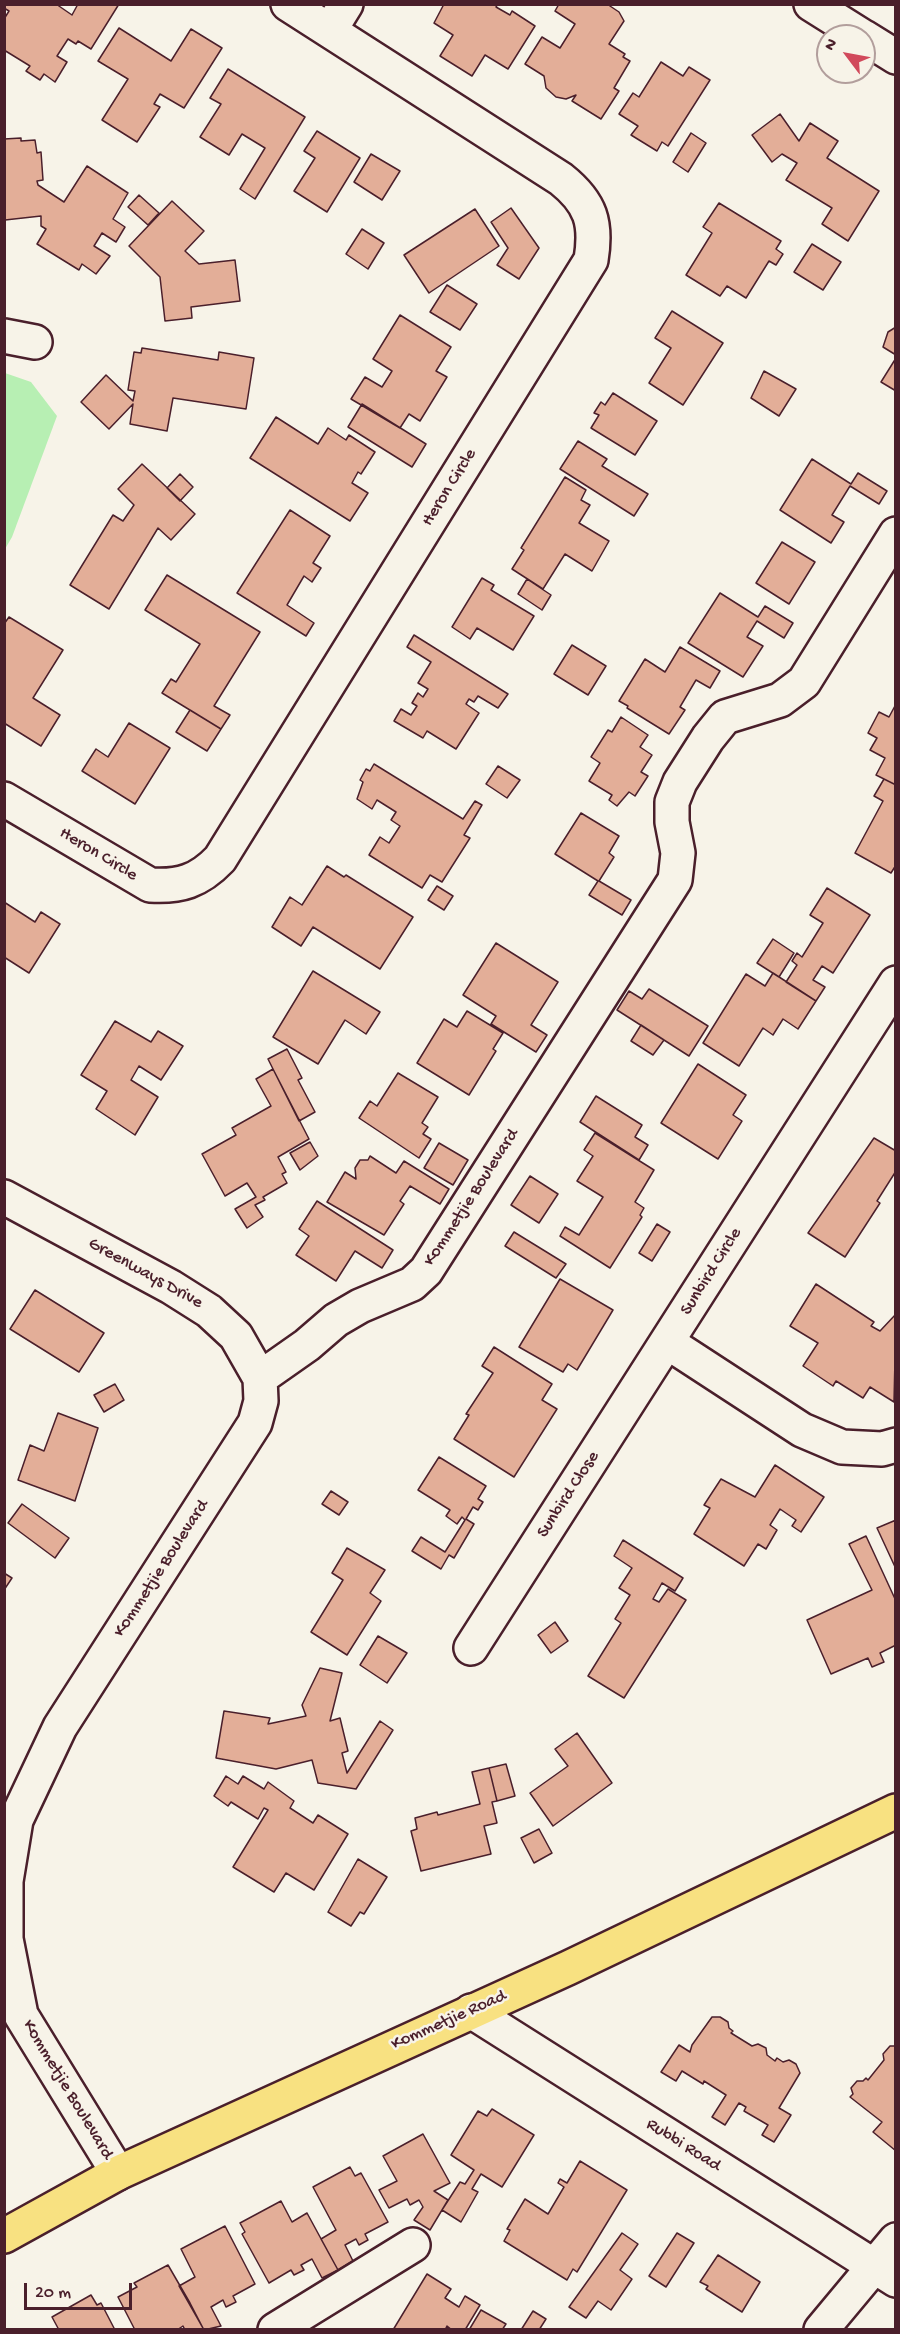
<!DOCTYPE html>
<style>
body{margin:0}
#map{position:relative;width:900px;height:2334px;overflow:hidden;background:#f7f3e8;font-family:"Gochi Hand",sans-serif}
canvas{display:block}
.frame{position:absolute;inset:0;border:6px solid #4a1f2b;pointer-events:none}
.north{position:absolute;left:816px;top:24px;width:60px;height:60px;box-sizing:border-box;background:#f7f3e8;border:2px solid #b29e9c;border-radius:50%;rotate:302deg;font-size:16px;font-weight:700;line-height:24px;text-align:center;color:#4a1f2b}
.north::after{content:'';display:block;margin:auto;width:21px;height:27px;background:#d1495b;clip-path:polygon(50% 0,100% 100%,50% 72%,0 100%)}
.scale{position:absolute;left:24px;top:2283px;width:108px;height:27px;box-sizing:border-box;border:3px solid #4a1f2b;border-top:0;padding-left:8px;font-size:18px;line-height:21px;white-space:nowrap;color:#4a1f2b;-webkit-text-stroke:4px #f7f3e8;paint-order:stroke}
</style>
<div id="map">
<canvas width="900" height="2334"></canvas>
<div class="frame"></div>
<div class="north">N</div>
<div class="scale">20 m</div>
</div>
<script>
const ctx = document.querySelector('canvas').getContext('2d');
ctx.lineJoin = 'round';
function paint(path, color) { ctx.fillStyle = color; ctx.fill(path, 'evenodd'); }
function stroke(path, color, width, dash) { ctx.strokeStyle = color; ctx.lineWidth = width; ctx.lineCap = dash ? 'butt' : 'round'; ctx.setLineDash(dash || []); ctx.stroke(path); }
function label(font, color, halo, rows, align = 'center') {
  ctx.font = font + ' "Gochi Hand",sans-serif'; ctx.lineWidth = 5; ctx.setLineDash([]); ctx.textBaseline = 'middle'; ctx.strokeStyle = halo; ctx.fillStyle = color; for (const [text, x, y, turn = 0] of rows) {
    ctx.save(); ctx.translate(x, y); ctx.rotate((+turn || 0) * Math.PI / 180); ctx.textAlign = isNaN(turn) ? turn : align; if (halo) ctx.strokeText(text, 0, 0); ctx.fillText(text, 0, 0); ctx.restore();
  }
}
paint(new Path2D(`
 M5,373L31,382L57,416L12,537L5,549Z`), '#b7efb3');
const building = new Path2D(`
 M4,4H56L72,15L78,4H119L91,49L78,41L76,44L68,39L57,56L67,62L55,82L44,74L40,80L26,71L30,66L4,50V19L9,11L4,8Z
 M444,4H498L496,7L510,15L512,11L535,26L508,69L485,55L472,76L440,56L453,35L434,23Z
 M559,4H607L619,12L624,21L609,44L625,54L623,57L630,61L614,88L619,91L601,119L572,101L576,95L566,99L556,97L546,88L544,76L525,64L542,37L560,48L575,24L555,11Z
 M119,28L171,61L191,29L222,48L184,108L160,94L154,104L160,107L137,142L102,120L128,79L98,61Z
 M661,62L683,76L689,67L710,80L668,146L662,142L657,151L631,135L638,126L619,114L633,93L639,97Z
 M228,69L305,117L255,199L240,189L265,148L242,134L229,155L200,137L221,104L210,98Z
 M780,114L799,141L810,123L838,141L827,158L879,191L848,241L822,224L832,208L786,180L797,163L782,154L772,162L752,135Z
 M317,131L360,158L327,212L294,191L315,158L304,151Z
 M691,133L706,143L688,172L673,162Z
 M21,138V141L35,140L37,153L41,152L43,180L37,181L38,185L64,202L87,166L128,193L113,219L125,227L116,242L102,233L94,246L110,256L96,274L82,264L79,270L37,244L46,229L41,226V216L5,220L4,139Z
 M371,154L400,171L382,200L354,182Z
 M139,195L159,213L148,225L128,207Z
 M172,201L204,231L185,251L199,264L235,260L240,301L191,307L192,318L165,321L160,277L129,246Z
 M719,203L781,241L776,249L783,254L776,265L769,261L746,298L727,286L720,296L686,275L712,233L703,227Z
 M511,208L539,248L519,279L497,265L508,248L491,222Z
 M475,209L499,246L429,293L404,255Z
 M362,229L384,243L368,269L346,254Z
 M812,244L841,262L823,290L794,272Z
 M447,285L477,304L460,330L430,312Z
 M672,311L723,343L683,405L649,383L671,348L655,338Z
 M400,315L451,347L436,371L447,377L420,421L409,414L400,428L351,399L365,377L382,387L392,371L373,359Z
 M896,327V355L883,347L888,332Z
 M142,348L218,360L219,352L254,358L246,409L173,398L167,431L130,424L133,404L109,429L81,402L106,375L133,401L135,391L128,390L134,352L141,353Z
 M896,358V391L881,382Z
 M764,371L796,389L779,416L751,398Z
 M613,393L657,421L635,455L591,428L599,415L594,413L601,402L605,405Z
 M362,404L426,444L412,467L348,427Z
 M276,417L318,444L328,428L346,440L349,435L375,452L361,474L358,472L352,483L368,493L350,521L250,458Z
 M578,441L607,459L602,466L648,494L634,516L560,469Z
 M812,459L851,484L858,473L887,491L879,504L850,486L832,515L844,522L831,543L780,510Z
 M142,464L195,514L171,540L158,528L109,609L70,585L113,515L123,521L134,505L118,489Z
 M180,474L193,487L180,501L167,488Z
 M565,477L586,490L581,500L590,505L579,523L609,541L592,571L565,554L543,589L512,569L524,550L521,548Z
 M290,510L330,536L313,563L321,568L312,582L304,576L287,605L314,623L306,636L237,593Z
 M782,542L815,562L789,604L756,583Z
 M167,575L260,632L214,706L230,715L221,729L162,693L171,679L176,682L200,644L145,610Z
 M482,578L494,585L491,590L534,616L513,650L477,628L470,639L452,627Z
 M527,579L551,595L542,610L518,594Z
 M720,593L758,617L765,606L793,623L784,638L757,621L747,637L763,646L743,677L688,643Z
 M9,617L63,650L33,698L60,715L41,746L4,723V624Z
 M414,635L508,694L498,708L478,696L474,702L469,699L466,704L479,713L456,749L427,731L423,738L394,721L401,709L411,715L417,706L412,703L418,693L423,697L428,689L418,683L431,662L407,647Z
 M572,645L606,666L588,695L554,674Z
 M680,647L720,671L710,688L696,680L680,707L685,710L669,734L627,708L628,706L619,701L645,659L665,672Z
 M896,704V785L876,775L885,758L870,750L877,738L868,733L879,712L889,717Z
 M190,710L221,729L207,751L176,732Z
 M621,717L648,735L640,747L652,755L641,772L648,776L635,796L629,792L617,806L609,800L612,795L589,781L600,763L591,757L608,730L612,732Z
 M129,723L170,748L135,804L82,771L96,749L108,757Z
 M374,764L463,819L475,801L482,805L464,835L470,838L442,882L430,875L422,888L369,855L380,837L389,843L400,826L391,820L396,812L377,800L372,809L357,799L363,782L360,780L366,769L370,771Z
 M498,766L520,780L507,798L486,784Z
 M884,779L896,785V865L891,873L855,853L883,801L874,796Z
 M581,813L619,836L609,853L614,857L599,881L631,900L622,915L589,895L598,881L555,854Z
 M327,866L344,877L346,875L413,917L380,969L313,927L301,946L272,927L290,897L302,905Z
 M437,886L453,896L444,910L428,900Z
 M827,888L870,915L833,973L822,966L813,980L825,987L816,1001L786,982L797,965L792,961L797,953L802,957L823,923L810,915Z
 M4,902L35,922L41,912L60,924L29,973L4,957Z
 M773,939L794,953L779,977L757,963Z
 M496,943L558,982L531,1025L547,1035L536,1052L491,1024L496,1016L463,995Z
 M313,971L380,1012L366,1034L345,1020L318,1064L273,1037Z
 M773,973L816,1001L798,1029L783,1019L773,1035L763,1028L739,1066L703,1043L746,974L765,986Z
 M649,989L708,1026L689,1056L617,1010L629,991L642,999Z
 M467,1011L503,1033L493,1049L496,1051L469,1095L417,1063L444,1019L457,1027Z
 M115,1021L151,1042L158,1031L183,1046L161,1080L139,1066L131,1080L158,1097L135,1135L96,1109L107,1091L81,1075Z
 M641,1025L664,1040L653,1055L631,1041Z
 M287,1049L302,1078L298,1080L315,1112L299,1121L268,1059Z
 M698,1064L746,1095L733,1115L742,1121L718,1159L661,1123Z
 M273,1069L309,1139L278,1157L286,1172L282,1174L287,1183L263,1197L265,1200L255,1205L263,1217L247,1228L235,1209L256,1197L247,1183L225,1196L202,1154L236,1135L232,1128L271,1106L256,1079Z
 M398,1073L438,1097L422,1123L428,1127L423,1134L431,1139L419,1158L359,1118L370,1101L377,1106Z
 M596,1096L642,1125L635,1137L648,1145L639,1160L580,1122Z
 M595,1133L654,1170L635,1202L644,1208L640,1215L642,1217L610,1268L560,1236L565,1227L579,1235L603,1197L577,1181L593,1156L584,1150Z
 M874,1138L896,1151V1171L877,1201L880,1203L845,1257L808,1233Z
 M310,1142L318,1156L300,1170L290,1153Z
 M439,1143L468,1160L453,1185L424,1168Z
 M370,1156L396,1173L404,1161L449,1189L440,1204L410,1186L400,1201L404,1204L384,1235L327,1202L345,1172L356,1179L355,1168L360,1160H368Z
 M530,1176L558,1194L539,1223L511,1205Z
 M317,1201L393,1250L382,1268L355,1251L336,1281L296,1255L309,1236L299,1229Z
 M657,1224L670,1232L652,1261L639,1253Z
 M514,1232L566,1264L556,1278L505,1246Z
 M560,1279L613,1310L577,1370L568,1364L563,1372L519,1347Z
 M816,1284L874,1322L871,1326L880,1331L896,1314L894,1402L870,1387L863,1398L836,1381L833,1386L803,1366L818,1343L790,1326Z
 M35,1290L104,1333L79,1372L10,1329Z
 M494,1347L552,1384L542,1400L557,1409L514,1477L454,1439L469,1415L466,1414L493,1373L482,1366Z
 M115,1384L124,1400L104,1412L94,1395Z
 M58,1413L98,1428L75,1501L18,1480L30,1445L44,1451Z
 M439,1457L486,1486L478,1499L483,1502L478,1510L473,1507L466,1519L474,1524L454,1558L449,1555L441,1569L412,1551L421,1537L445,1552L465,1520L462,1517L457,1524L446,1516L450,1510L418,1490Z
 M775,1465L824,1497L801,1532L792,1526L796,1520L780,1509L770,1525L777,1530L766,1549L758,1544L744,1566L694,1534L710,1508L704,1505L721,1479L755,1497Z
 M331,1491L348,1502L339,1515L322,1504Z
 M22,1504L69,1538L55,1558L8,1523Z
 M896,1520V1569L877,1528Z
 M866,1536L896,1601V1645L880,1653L884,1662L872,1667L868,1658L831,1674L807,1620L872,1590L849,1544Z
 M623,1540L683,1578L675,1591L662,1583L653,1599L659,1602L668,1589L686,1600L624,1698L588,1676L621,1623L615,1619L630,1595L619,1588L632,1568L614,1556Z
 M347,1548L385,1570L370,1593L381,1601L347,1655L311,1632L343,1580L332,1573Z
 M4,1573L12,1578L4,1590Z
 M555,1622L568,1641L551,1653L538,1635Z
 M378,1636L407,1653L387,1683L360,1665Z
 M320,1668L342,1673L330,1721L340,1718L348,1751L342,1753L347,1773L380,1721L393,1730L356,1789L318,1783L312,1760L276,1769L216,1758L224,1711L270,1718L268,1724L306,1716L302,1705Z
 M577,1733L612,1783L553,1826L530,1793L568,1766L555,1749Z
 M506,1764L515,1796L497,1801L489,1768Z
 M489,1768L497,1801L492,1802L497,1823L484,1826L491,1854L421,1871L411,1831L417,1829L415,1818L437,1812L438,1815L480,1804L472,1772Z
 M226,1776L238,1784L243,1776L264,1789L268,1782L294,1801L290,1808L313,1823L318,1815L348,1834L314,1890L286,1873L274,1892L233,1867L268,1810L264,1808L258,1819L231,1802L228,1806L214,1796Z
 M539,1829L552,1853L534,1863L521,1838Z
 M358,1859L387,1877L364,1914L360,1912L351,1926L328,1912Z
 M712,2017H720L728,2022L729,2028L733,2031L731,2033L752,2046L758,2044L766,2048L767,2055L775,2061L777,2058L783,2062L789,2060L796,2064L800,2073L779,2108L791,2115L774,2142L762,2135L768,2125L744,2111L746,2107L739,2103L725,2125L712,2117L726,2095L704,2081L703,2084L682,2071L676,2081L661,2072L679,2045L690,2052L692,2045Z
 M890,2046H896V2151L873,2132L882,2122L850,2097L853,2094L851,2088L857,2081H863L866,2078L868,2080L884,2060L883,2054Z
 M492,2109L534,2135L502,2187L481,2174L472,2189L478,2192L461,2222L442,2210L460,2182L465,2184L474,2170L451,2155L478,2111L487,2116Z
 M423,2134L450,2183L434,2191L448,2200L430,2230L414,2220L423,2207L419,2200L410,2205L407,2199L389,2208L379,2190L397,2181L383,2156Z
 M580,2161L627,2190L577,2272L573,2269L567,2280L504,2241L510,2230L507,2229L525,2199L548,2214L564,2187L558,2183L560,2179L567,2183Z
 M350,2167L355,2176L361,2173L388,2222L365,2234L368,2240L359,2245L356,2239L345,2245L353,2261L338,2270L321,2239L336,2230L313,2187Z
 M281,2201L292,2222L307,2213L338,2270L322,2278L312,2259L301,2265L304,2270L294,2275L291,2270L269,2283L242,2234L245,2232L240,2223Z
 M225,2226L255,2284L233,2296L236,2302L226,2307L223,2300L211,2307L221,2326L204,2330L179,2286L195,2277L181,2249Z
 M622,2233L638,2244L620,2270L632,2279L611,2310L598,2301L586,2318L569,2307Z
 M677,2233L694,2243L666,2287L649,2276Z
 M718,2255L760,2282L742,2312L706,2289L708,2286L700,2282Z
 M168,2265L190,2303L204,2330H185L183,2326L177,2330H135L118,2297L137,2287L134,2283Z
 M427,2274L451,2289L445,2298L459,2307L465,2296L480,2305L465,2330H452L447,2326L445,2330H393Z
 M91,2295L97,2305L101,2303L115,2330H59L52,2317Z
 M481,2310L506,2324L502,2330H469Z
 M533,2311L546,2319L539,2330H521Z`);
paint(building, '#e3ae98');
stroke(building, '#4a1f2b', 1.5);
const minor = new Path2D(`
 M811,4L862,36
 M330,30L346,4
 M864,37L896,57
 M4,336L35,342
 M4,799L150,885C180,887 199,881 220,859L591,260C597,223 591,203 561,179L288,4
 M4,1197L171,1287L209,1311L236,1336L260,1378L261,1401L255,1423L60,1727L16,1820L6,1881V1939L21,2015L118,2173
 M667,1342L802,1430L842,1447L882,1449L896,1445
 M260,1378L307,1345L336,1320L360,1306L412,1284L426,1271L675,880L678,853L672,822V802L680,782L708,738L725,717L780,700L804,682L896,534
 M471,1648L896,983
 M471,2011L896,2280
 M275,2330L413,2245
 M821,2330L896,2240`);
const major = new Path2D(`
 M4,2236L118,2173L568,1968L896,1811`);
stroke(minor, '#4a1f2b', 38);
stroke(major, '#4a1f2b', 38);
stroke(minor, '#f7f3e8', 33);
stroke(major, '#f8e181', 33);
label('18px', '#4a1f2b', '#f7f3e8', [
 ["Heron Circle",450,488,-58],
 ["Heron Circle",98,855,31],
 ["Kommetjie Boulevard",472,1198,-57],
 ["Sunbird Circle",712,1272,-58],
 ["Greenways Drive",145,1274,29],
 ["Sunbird Close",569,1495,-57],
 ["Kommetjie Boulevard",162,1569,-57],
 ["Kommetjie Road",449,2021,-24],
 ["Kommetjie Boulevard",67,2090,59],
 ["Rubbi Road",683,2146,32]
]);
</script>
